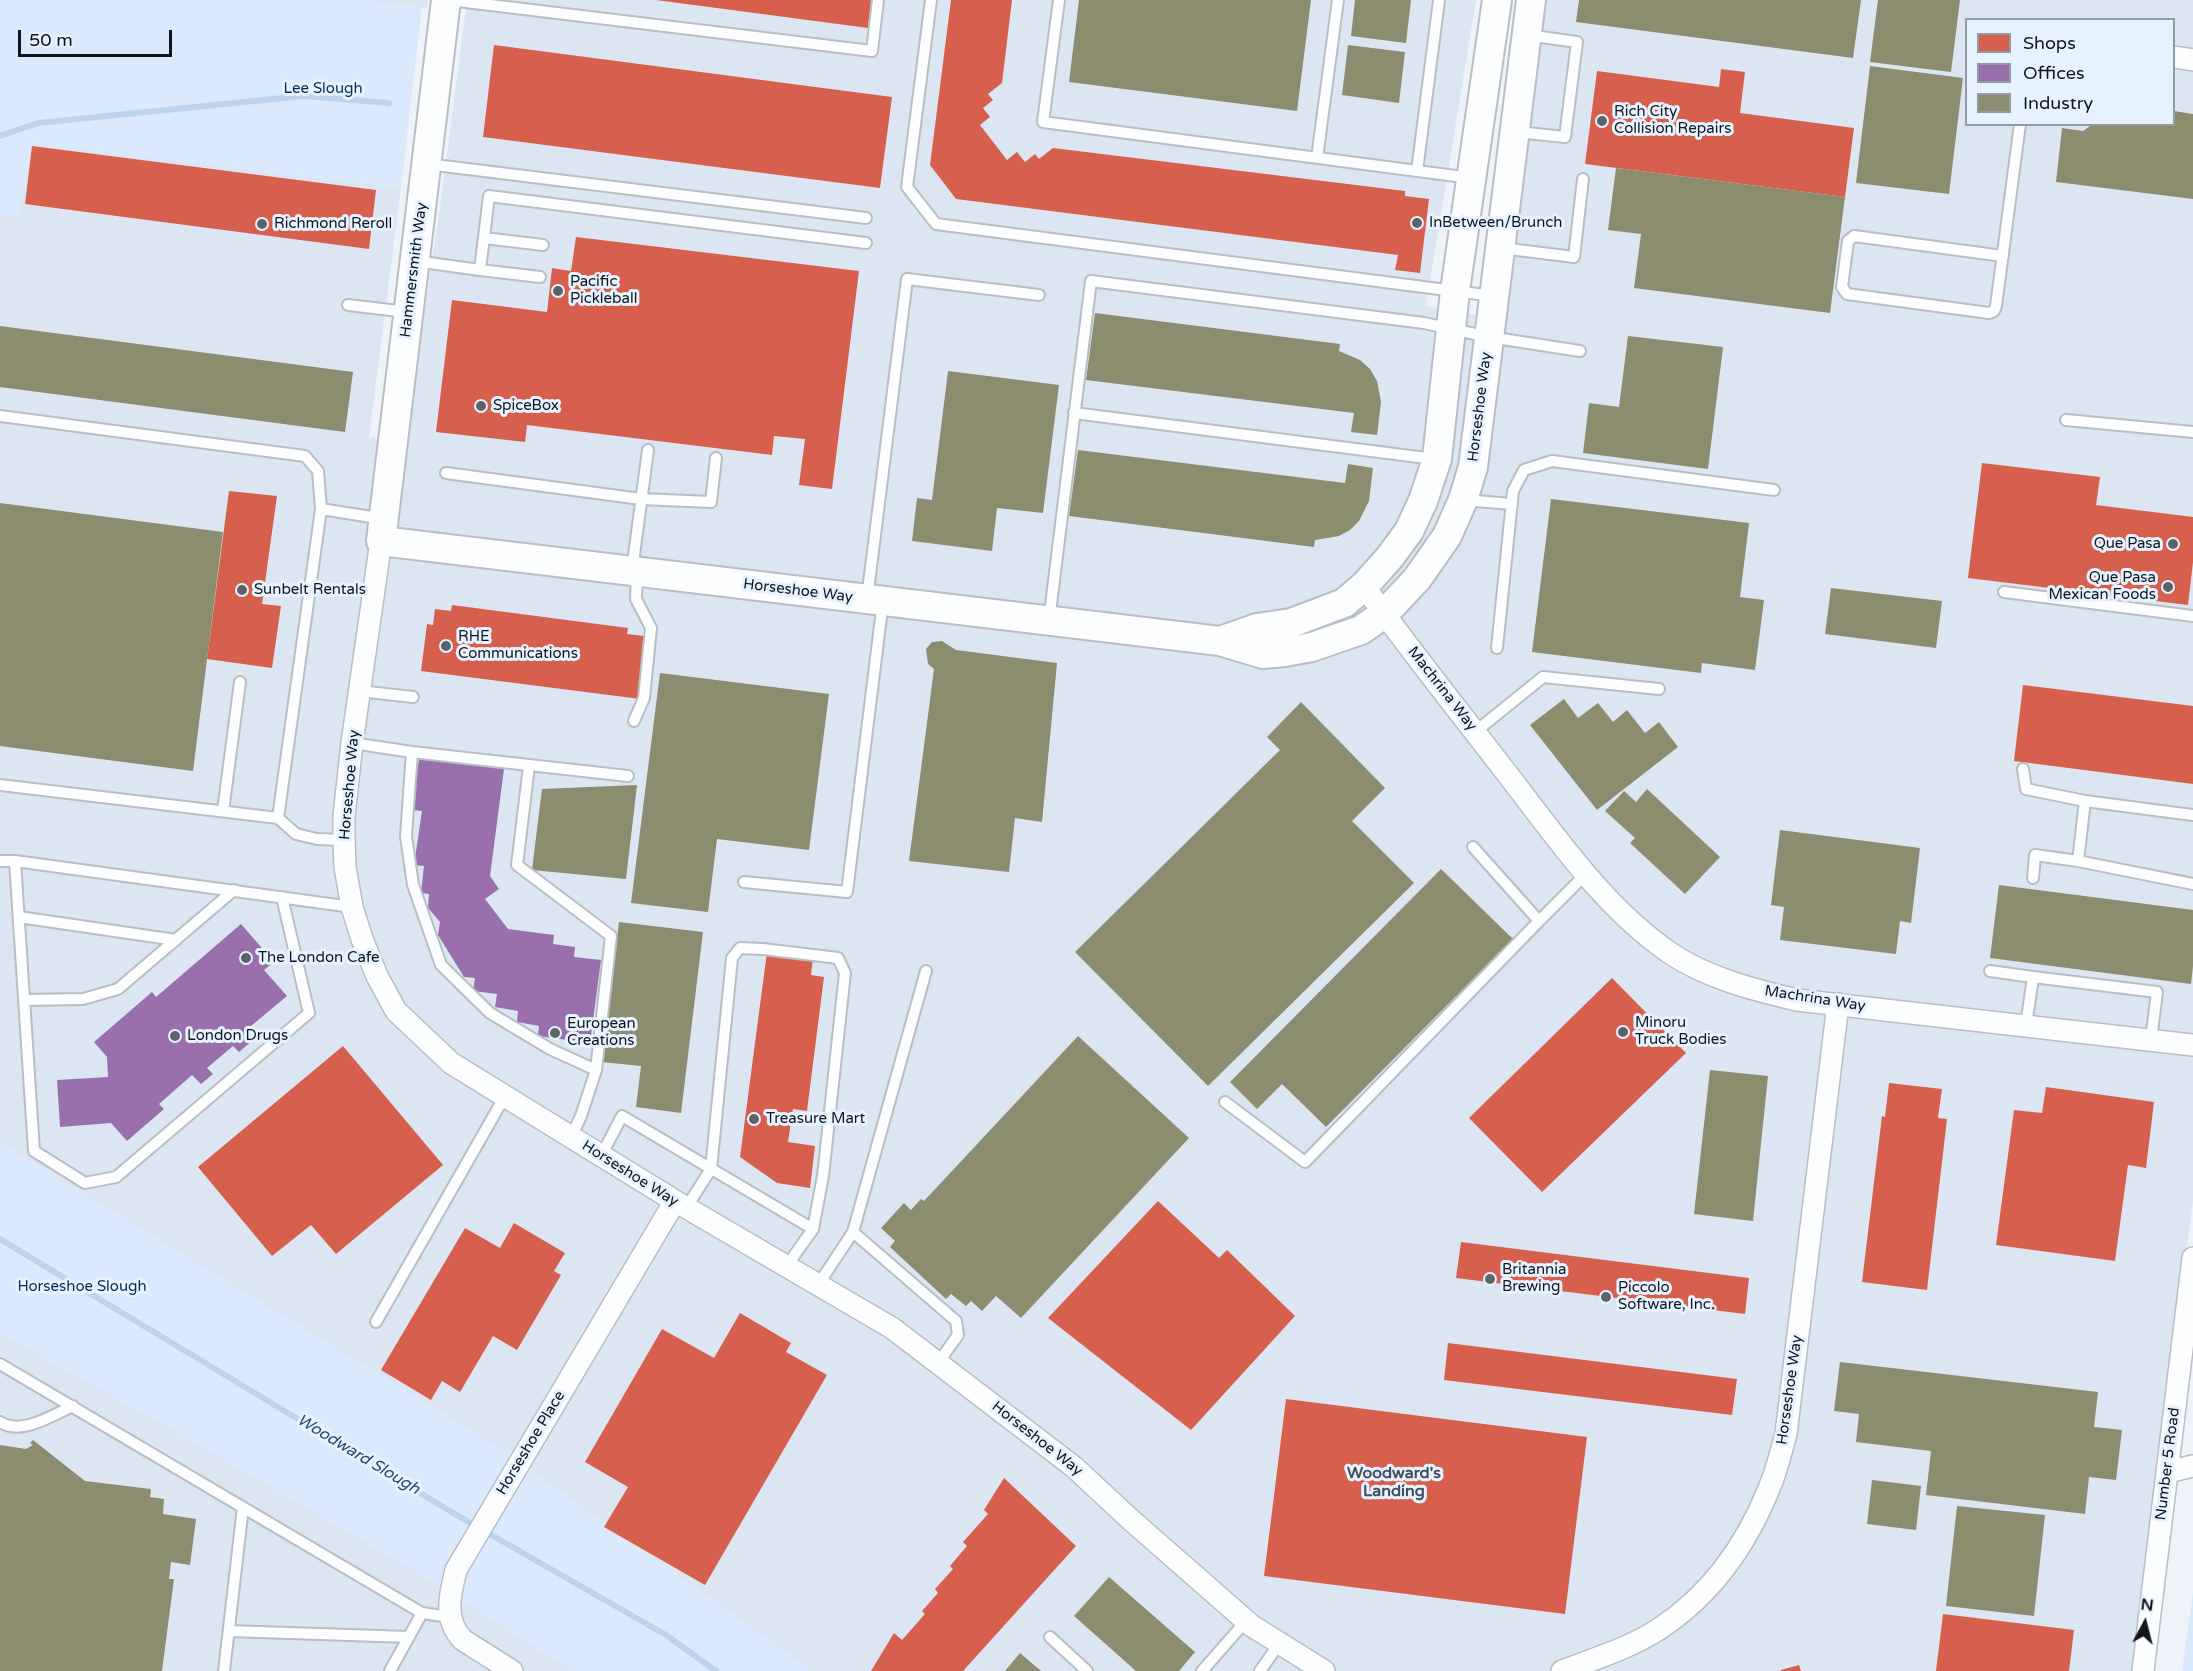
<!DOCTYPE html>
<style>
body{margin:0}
#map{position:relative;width:2193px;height:1671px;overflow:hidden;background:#edf3f9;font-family:"Varela Round",sans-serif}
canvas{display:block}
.legend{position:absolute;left:1965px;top:18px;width:210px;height:108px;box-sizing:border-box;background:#e7f2ff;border:2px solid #929aa4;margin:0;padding:8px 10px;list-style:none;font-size:18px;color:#12161c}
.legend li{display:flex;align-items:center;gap:12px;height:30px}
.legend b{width:30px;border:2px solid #929aa4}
.north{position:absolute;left:2115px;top:1593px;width:60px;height:60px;-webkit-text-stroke:4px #e7f2ff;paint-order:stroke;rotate:7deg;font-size:16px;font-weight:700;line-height:24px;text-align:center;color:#12161c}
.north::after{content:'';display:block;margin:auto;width:21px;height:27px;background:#12161c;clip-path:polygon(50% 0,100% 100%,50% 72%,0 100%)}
.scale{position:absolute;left:18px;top:30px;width:154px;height:27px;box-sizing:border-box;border:3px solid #12161c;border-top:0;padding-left:8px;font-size:18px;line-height:21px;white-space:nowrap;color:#12161c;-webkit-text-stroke:4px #e7f2ff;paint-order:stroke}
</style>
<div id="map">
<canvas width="2193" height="1671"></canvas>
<ul class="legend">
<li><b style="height:16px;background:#d6604d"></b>Shops</li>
<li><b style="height:16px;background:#9970ab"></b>Offices</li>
<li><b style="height:16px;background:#8c8c6e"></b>Industry</li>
</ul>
<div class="north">N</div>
<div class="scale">50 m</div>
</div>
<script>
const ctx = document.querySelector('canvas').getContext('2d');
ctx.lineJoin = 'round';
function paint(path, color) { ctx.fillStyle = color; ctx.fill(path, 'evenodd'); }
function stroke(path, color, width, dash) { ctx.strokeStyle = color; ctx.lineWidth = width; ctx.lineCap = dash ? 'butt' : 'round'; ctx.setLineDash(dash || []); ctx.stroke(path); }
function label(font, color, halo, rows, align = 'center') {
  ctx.font = font + ' "Varela Round",sans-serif'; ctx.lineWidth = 6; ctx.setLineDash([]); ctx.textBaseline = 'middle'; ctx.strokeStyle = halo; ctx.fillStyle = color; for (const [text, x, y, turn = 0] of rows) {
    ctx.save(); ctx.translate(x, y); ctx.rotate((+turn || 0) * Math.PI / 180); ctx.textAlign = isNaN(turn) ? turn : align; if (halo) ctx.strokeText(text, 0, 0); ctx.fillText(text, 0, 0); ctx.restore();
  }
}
paint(new Path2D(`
 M355,0H428L427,8Z
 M467,0H1476L1426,306L1503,319L1543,0H2193V1200L2134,1671H809L785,1652L500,1449L0,1143V215L19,216L31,143L401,188L369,437L405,441L442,193ZM1966,20H2174V124H1966Z
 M0,1333L178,1432L423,1575L574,1671H0Z`), '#dce6f2');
paint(new Path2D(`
 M0,0H358L422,7L401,188L31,143L19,217L0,215Z
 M0,1143L500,1449L785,1652L809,1671H574L423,1575L178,1432L0,1333Z
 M2193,1592V1671H2182Z`), '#daeafc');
paint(new Path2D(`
 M656,0H871L868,28Z
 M951,0H1012L1002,83L988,94L993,100L983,108L990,117L980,125L1007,160L1017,152L1025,162L1035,154L1039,159L1053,148L1405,191V196L1429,199L1420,273L1395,270L1398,255L956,199L930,165Z
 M494,45L892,97L880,188L483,137Z
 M1721,69L1745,72L1740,113L1854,128L1845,197L1585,164L1597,71L1719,87Z
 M32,146L376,190L369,249L25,204Z
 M576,237L859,271L832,489L799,485L805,439L774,436L772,455L527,425L525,442L436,432L452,300L547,312L552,268L571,271Z
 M1982,463L2100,477L2096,505L2193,517V562L2188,605L1968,578Z
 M229,491L277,496L262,604L281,606L272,668L207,659Z
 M452,605L628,628L627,634L644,636L642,653H646L640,699L421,671L427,624L433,625L435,609L451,611Z
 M2023,685L2193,706V784L2014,761Z
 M767,952L813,958L811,975L824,977L807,1111L793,1109L788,1142L815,1146L810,1188L777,1183L740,1157Z
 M1612,978L1686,1053L1542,1192L1469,1118Z
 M343,1046L443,1165L336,1254L311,1225L272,1256L198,1167Z
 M1889,1083L1942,1089L1938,1118L1947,1119L1927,1290L1862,1282L1882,1116L1885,1117Z
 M2046,1087L2154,1102L2146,1168L2128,1165L2115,1261L1996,1245L2014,1110L2042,1113Z
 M1158,1201L1219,1258L1227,1250L1295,1316L1191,1430L1048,1318Z
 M514,1223L565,1253L554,1271L561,1275L517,1350L493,1336L460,1392L442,1381L431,1400L381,1370L465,1228L500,1248Z
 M1461,1242L1749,1278L1745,1314L1456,1278Z
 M740,1313L791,1343L786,1352L827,1375L705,1585L604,1527L628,1487L585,1462L662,1329L714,1358Z
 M1448,1343L1737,1379L1732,1415L1444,1380Z
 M1286,1399L1587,1437L1565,1614L1264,1576Z
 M1004,1478L1076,1546L963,1671H871L894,1633L902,1640L925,1614L922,1611L938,1593L935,1589L953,1569L950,1566L967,1546L963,1542L988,1514L984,1510Z
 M1943,1614L2074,1630L2069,1671H1936Z
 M1799,1665L1801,1671H1781V1670Z`), '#d6604d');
paint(new Path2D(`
 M419,758L504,769L490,876L499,889L485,899L508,929L554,935L553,944L575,947L574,957L601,960L590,1043L538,1036L539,1026L517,1022L518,1011L495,1007L497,994L473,991L475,978L464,977L438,935L440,922L428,908L429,894L421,893L424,866L414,865L422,811L412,810Z
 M241,924L274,962L264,970L287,996L245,1031L253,1040L239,1052L233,1046L207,1068L213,1074L201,1084L192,1075L159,1104L164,1109L127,1141L111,1123L60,1127L57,1080L108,1077L107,1057L94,1042L152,992L156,997Z`), '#9970ab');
paint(new Path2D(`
 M1079,0H1311L1297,111L1069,82Z
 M1355,0H1411L1406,43L1351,36Z
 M1579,0H1861L1853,58L1576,22Z
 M1878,0H1960L1951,72L1870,62Z
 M1348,45L1405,52L1399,103L1342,95Z
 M1870,66L1963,78L1949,194L1856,183Z
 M2174,111L2193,114V199L2056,182L2062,128L2083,131L2093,124H2174Z
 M1616,168L1845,197L1830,313L1634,288L1641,234L1608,230Z
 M1095,313L1340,344L1339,351L1360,360L1370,369L1377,381L1381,402L1377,435L1351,432L1354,413L1086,380Z
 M0,326L353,372L345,432L0,387Z
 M1628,336L1723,347L1708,469L1583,453L1589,403L1619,407Z
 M948,371L1059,385L1043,513L997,508L992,551L912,541L917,498L932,500Z
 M1078,450L1345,483L1348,464L1373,468L1369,501L1359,521L1350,530L1339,536L1315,540L1314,547L1069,516Z
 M1551,499L1749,523L1740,597L1764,600L1755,670L1702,663L1701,673L1532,652Z
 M0,503L223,532L193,771L0,746Z
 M1831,588L1942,601L1936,648L1825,634Z
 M942,641L956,650L1057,663L1042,822L1015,818L1009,872L909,861L934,669L928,664L926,649L932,642Z
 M660,673L829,694L809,850L717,839L708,912L631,903Z
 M1564,699L1578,718L1598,703L1613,722L1627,710L1645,733L1659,722L1678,747L1597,810L1530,725Z
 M1301,702L1385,788L1352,821L1414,883L1208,1086L1075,952L1280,750L1267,737Z
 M637,785L626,879L532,870L542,789Z
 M1647,789L1720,857L1685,894L1630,843L1635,838L1605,811L1624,791L1636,802Z
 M1780,830L1920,848L1911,923L1900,921L1896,954L1780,940L1784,907L1771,905Z
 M1441,869L1513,939L1326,1127L1282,1084L1257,1109L1230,1082Z
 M1999,885L2193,910V966L2191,984L1990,958Z
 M619,922L703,932L681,1113L636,1107L641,1066L602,1062Z
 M1078,1036L1189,1138L1021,1318L996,1296L982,1311L971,1301L966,1306L951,1294L946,1299L890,1247L895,1241L881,1228L904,1203L911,1210L921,1199L924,1201Z
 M1710,1070L1768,1076L1753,1221L1694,1214Z
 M1840,1362L2098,1392L2094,1427L2122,1430L2116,1480L2089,1477L2085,1514L1926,1495L1931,1451L1856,1442L1859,1414L1834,1411Z
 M33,1440L85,1481L151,1489L150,1497L164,1499L163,1514L196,1519L190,1565L171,1562L169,1579H174L162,1671H0V1445L26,1449L33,1445L30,1443Z
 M1872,1480L1921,1486L1916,1530L1867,1524Z
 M1957,1506L2045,1515L2034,1616L1946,1606Z
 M1109,1577L1195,1652L1179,1671H1136L1074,1616Z
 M1020,1653L1041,1671H1005Z`), '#8c8c6e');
stroke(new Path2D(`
 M0,136L38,123L303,96L389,103
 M0,1239L460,1517L666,1635L716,1671`), '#bdd4ec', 6);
const lane = new Path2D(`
 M449,0L872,51L878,0
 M931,0L907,187L936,224L1493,296
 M1059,0L1043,122L1471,178
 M1517,132L1565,137L1577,42L1527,35
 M1317,158L1338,0
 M427,164L866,218
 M1417,171L1439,0
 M484,238L543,245
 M1501,248L1574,257L1583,179
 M2003,256L1854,236L1848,241L1842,287L1847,294L1989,313L1994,311L1996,306L2020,124
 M415,261L480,270L489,196L866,243
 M480,270L540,277
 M348,305L407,312
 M1074,413L1434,459
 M0,416L305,456L318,471L321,509L384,519
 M2066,420L2193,432
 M446,473L641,499L711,502L716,458
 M1463,500L1512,504
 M632,570L648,450
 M2004,592L2193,616
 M867,599L907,279L1039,295
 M1049,621L1091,281L1424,323L1489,337L1580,351
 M1497,648L1513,491L1524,470L1552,461L1774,490
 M359,691L413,697
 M634,721L644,698L651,628L636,599L637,572
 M1475,732L1543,677L1659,689
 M352,743L412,752L628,776
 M412,752L406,836L413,885L441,965L490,1013L550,1049L596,1070
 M529,766L517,865L611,936L596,1070L581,1116L571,1137
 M2023,769L2026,789L2085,801
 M0,785L278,818L296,834L317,839L344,840
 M223,811L240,682
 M278,818L321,509
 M1473,847L1539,921L1586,874
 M0,861H15
 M2078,861L2193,884
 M2033,878L2035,855L2078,861L2085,801L2193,815
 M744,882L847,892L883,601
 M282,897L309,1013L116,1177L85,1183L34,1151L15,861L352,907
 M19,917L176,940
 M1990,971L2033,977L2026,1026
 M2033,977L2157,992L2151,1040
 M24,1000L83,999L118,989L234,890
 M1225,1102L1305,1162L1539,921
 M601,1156L622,1116L813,1229
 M686,1208L711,1169L732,958L740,948L763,949L838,958L845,973L823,1176L813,1229L786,1267
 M853,1232L956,1321L958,1335L938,1363
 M818,1285L853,1232L926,971
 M376,1322L505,1096
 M0,1364L410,1606L422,1613L450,1617
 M0,1422C21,1436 53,1415 73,1406
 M229,1631L409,1637
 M1050,1637L1087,1671
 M224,1671L243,1507
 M390,1671L422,1613
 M1202,1671L1246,1621
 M1260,1671L1279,1644`);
const street = new Path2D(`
 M2174,57L2193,60
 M381,541L352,743L344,816V840L345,867L352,907L362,939L377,976L396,1011L451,1063L675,1201L892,1328L1074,1467L1131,1520L1252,1626L1324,1671
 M1364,586C1409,649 1458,710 1505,771C1555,835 1602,906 1670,953C1707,978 1754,990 1797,1000L2193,1045
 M2168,1472L2193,1466
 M512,1671L463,1640C443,1620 450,1594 456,1570L675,1201
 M1562,1671C1594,1659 1630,1648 1659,1629C1711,1595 1747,1544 1770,1486C1777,1470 1781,1451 1786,1434L1838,1004
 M2143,1671L2193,1258`);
const secondary = new Path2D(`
 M446,0L381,541L1220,641L1263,654L1285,652L1312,647L1361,630L1384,614L1417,579L1447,536L1463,500L1473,467L1531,0
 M1220,641L1257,628L1291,623L1344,603L1364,586L1390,557L1409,531L1423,501L1437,459L1455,291L1497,0`);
stroke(lane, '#b9bec3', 14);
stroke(street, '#b9bec3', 24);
stroke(secondary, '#b9bec3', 32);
stroke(lane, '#fcfdfe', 10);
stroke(street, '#fcfdfe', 21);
stroke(secondary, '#fcfdfe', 28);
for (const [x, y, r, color] of [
 [1602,121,6,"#5f6369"],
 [1417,223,6,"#5f6369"],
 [262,224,6,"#5f6369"],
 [558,291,6,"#5f6369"],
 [481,406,6,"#5f6369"],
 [2173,544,6,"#5f6369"],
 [2168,587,6,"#5f6369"],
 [242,590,6,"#5f6369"],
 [446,646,6,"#5f6369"],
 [246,958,6,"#5f6369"],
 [1623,1032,6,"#5f6369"],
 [555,1033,6,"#5f6369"],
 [175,1036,6,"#5f6369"],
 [754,1119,6,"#5f6369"],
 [1490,1279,6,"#5f6369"],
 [1606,1297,6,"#5f6369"]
]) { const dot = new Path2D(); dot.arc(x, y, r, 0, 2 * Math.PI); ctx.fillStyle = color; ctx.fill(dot); stroke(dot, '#e7f2ff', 2); }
label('15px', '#032f59', '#e7f2ff', [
 ["Lee Slough",323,89],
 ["Horseshoe Slough",82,1287]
]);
label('15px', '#12161c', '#e7f2ff', [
 ["Rich City",1614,112],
 ["Collision Repairs",1614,129],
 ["InBetween/Brunch",1429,223],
 ["Richmond Reroll",274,224],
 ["Pacific",570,282],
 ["Pickleball",570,299],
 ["SpiceBox",493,406],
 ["Que Pasa",2161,544,"right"],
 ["Que Pasa",2156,578,"right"],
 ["Mexican Foods",2156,595,"right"],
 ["Sunbelt Rentals",254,590],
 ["RHE",458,637],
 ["Communications",458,654],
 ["The London Cafe",258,958],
 ["Minoru",1635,1023],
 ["Truck Bodies",1635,1040],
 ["European",567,1024],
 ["Creations",567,1041],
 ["London Drugs",187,1036],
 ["Treasure Mart",766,1119],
 ["Britannia",1502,1270],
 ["Brewing",1502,1287],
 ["Piccolo",1618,1288],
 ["Software, Inc.",1618,1305]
], 'left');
label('15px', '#12161c', '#e7f2ff', [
 ["Hammersmith Way",414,270,-83],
 ["Horseshoe Way",1480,407,-83],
 ["Horseshoe Way",798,591,7],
 ["Machrina Way",1442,689,52],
 ["Horseshoe Way",350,785,-85],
 ["Machrina Way",1815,999,9],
 ["Horseshoe Way",630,1174,32],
 ["Horseshoe Way",1790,1390,-82],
 ["Horseshoe Way",1037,1439,38],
 ["Horseshoe Place",531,1443,-59],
 ["Number 5 Road",2168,1464,-83]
]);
label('italic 16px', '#204975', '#e7f2ff', [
 ["Woodward Slough",358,1455,31]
]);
label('bold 16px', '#444f5d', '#e7f2ff', [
 ["Woodward's",1394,1474],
 ["Landing",1394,1492]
]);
</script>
